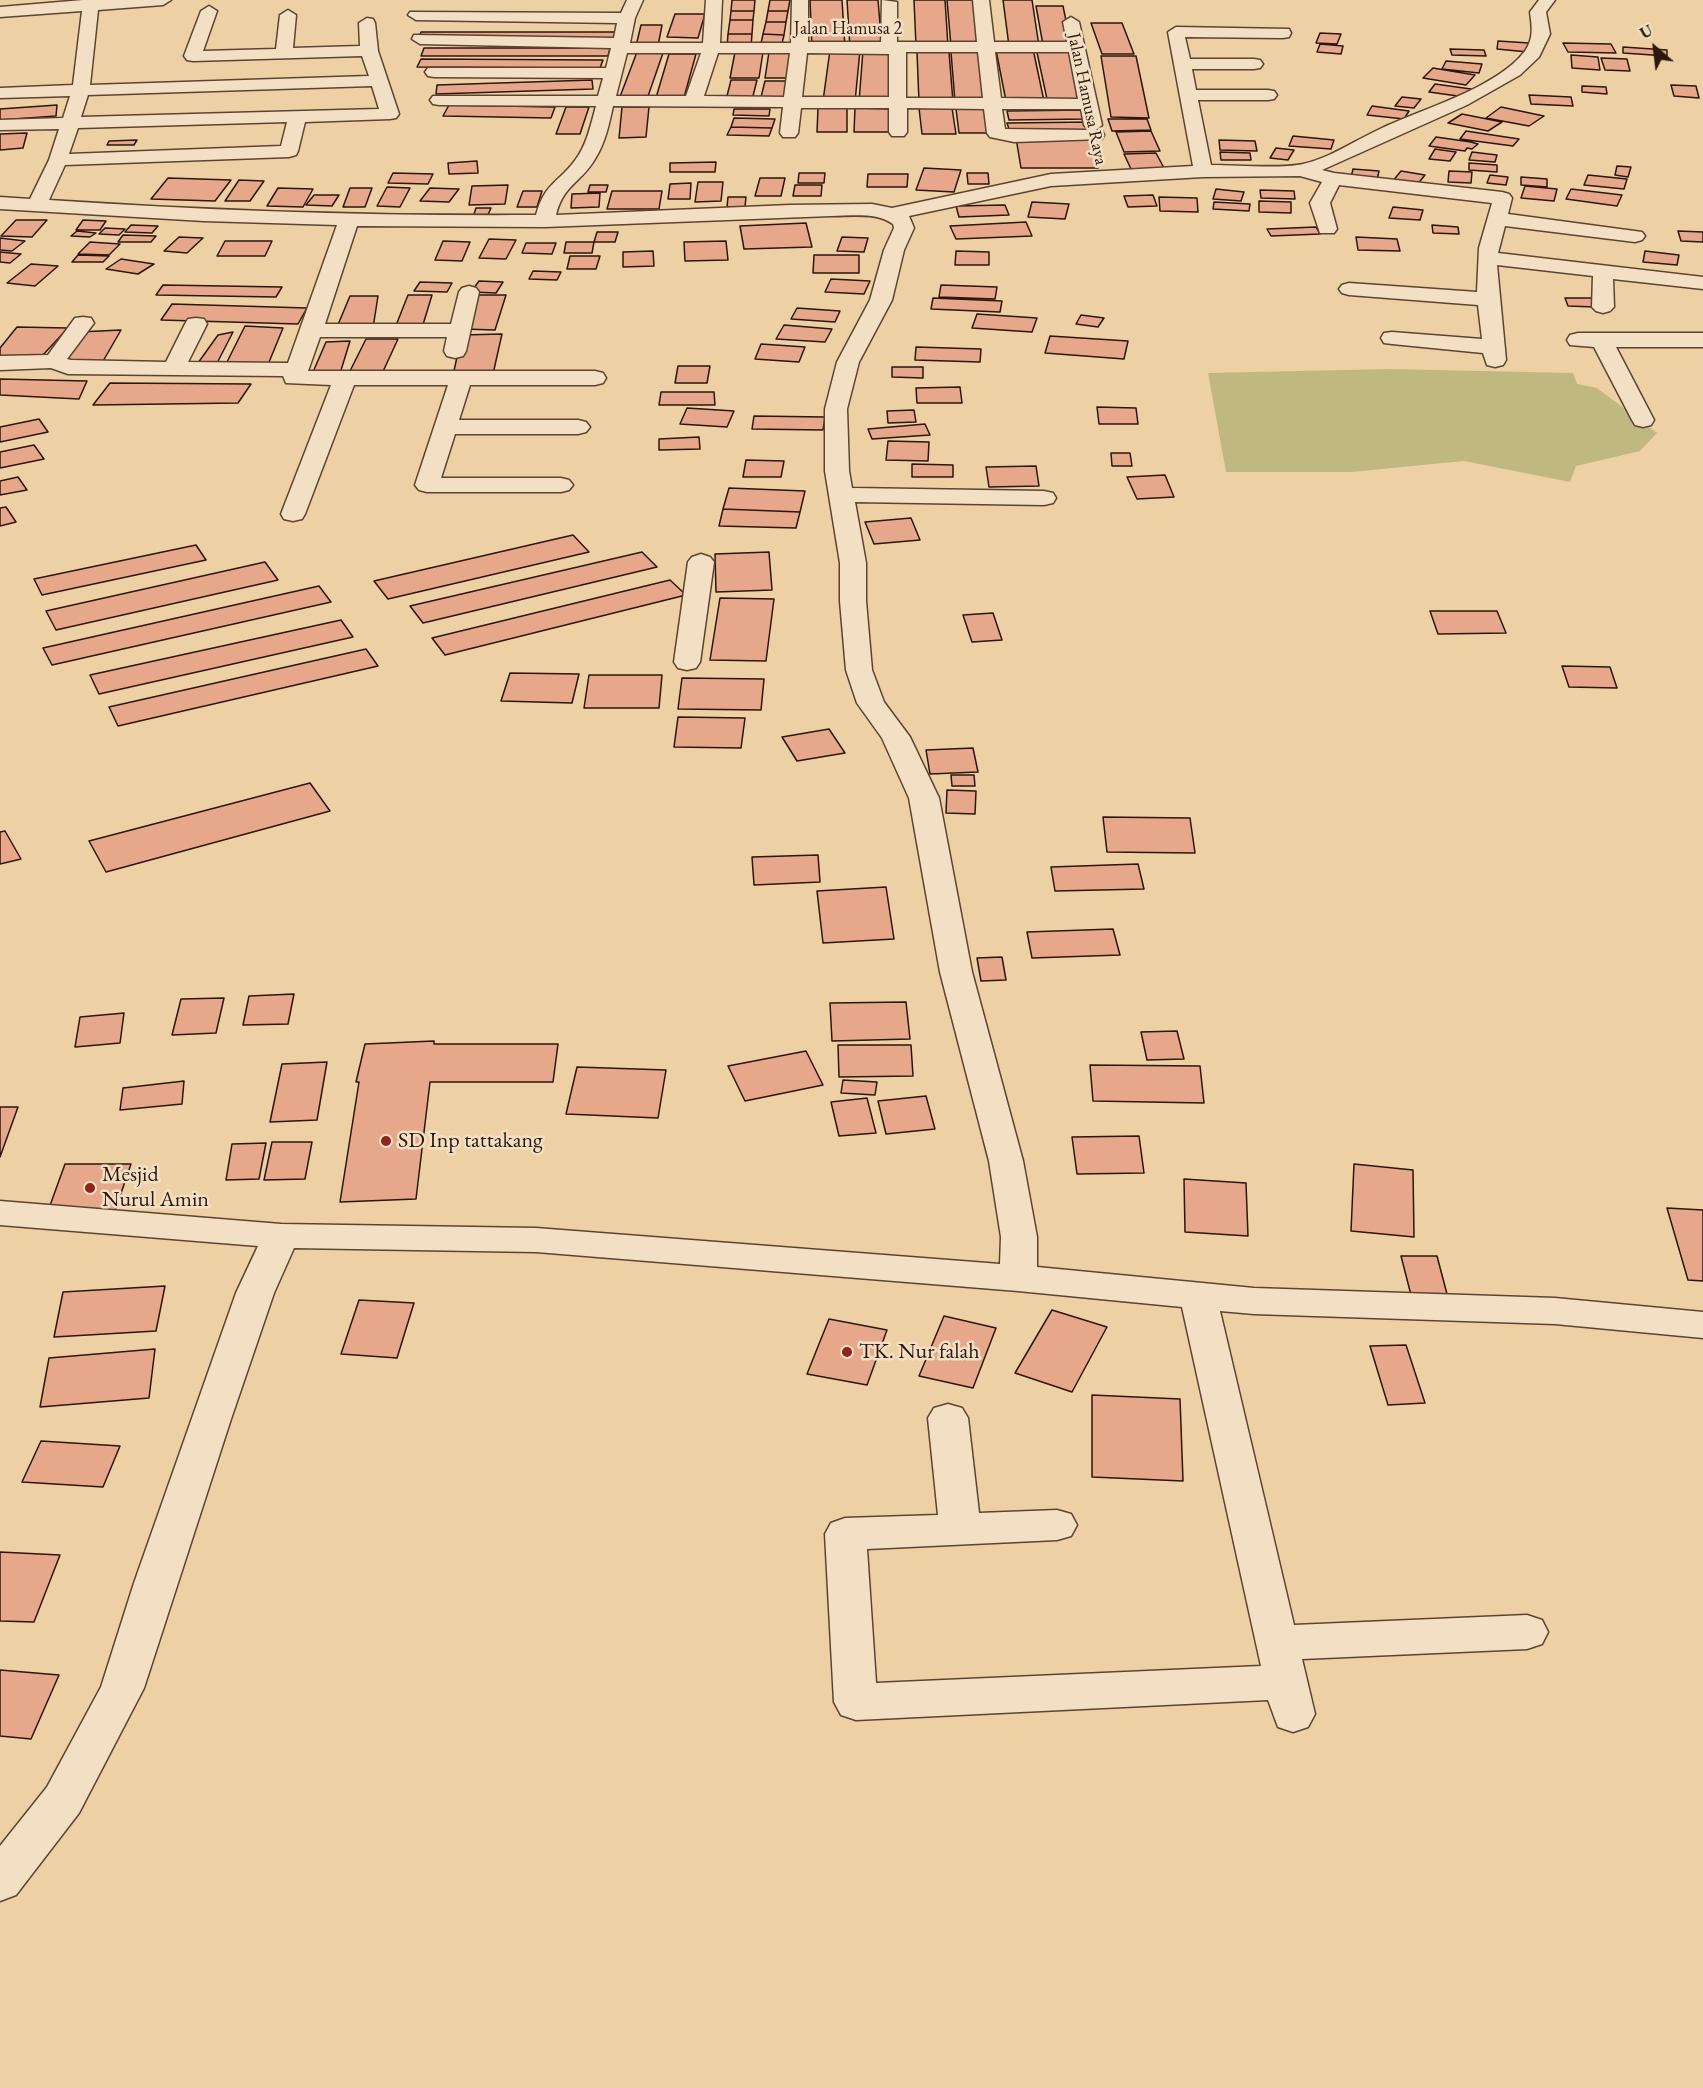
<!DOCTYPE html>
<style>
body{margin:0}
#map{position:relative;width:1703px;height:2088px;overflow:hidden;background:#edd0a4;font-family:"EB Garamond",serif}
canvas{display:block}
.north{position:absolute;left:1625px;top:18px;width:60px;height:60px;-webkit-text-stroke:4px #f3e0c4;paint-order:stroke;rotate:332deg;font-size:16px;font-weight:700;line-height:24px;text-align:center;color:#2c160d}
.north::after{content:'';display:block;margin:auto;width:21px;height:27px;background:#2c160d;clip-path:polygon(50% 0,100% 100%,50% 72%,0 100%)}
</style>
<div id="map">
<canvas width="1703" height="2088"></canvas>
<div class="north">U</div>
</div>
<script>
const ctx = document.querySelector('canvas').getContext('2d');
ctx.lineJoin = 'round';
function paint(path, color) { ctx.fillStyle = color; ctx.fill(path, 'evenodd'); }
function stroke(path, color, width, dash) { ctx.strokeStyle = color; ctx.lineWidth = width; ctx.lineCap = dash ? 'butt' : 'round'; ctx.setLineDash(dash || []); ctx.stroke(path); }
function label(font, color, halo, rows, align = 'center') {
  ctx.font = font + ' "EB Garamond",serif'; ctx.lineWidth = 5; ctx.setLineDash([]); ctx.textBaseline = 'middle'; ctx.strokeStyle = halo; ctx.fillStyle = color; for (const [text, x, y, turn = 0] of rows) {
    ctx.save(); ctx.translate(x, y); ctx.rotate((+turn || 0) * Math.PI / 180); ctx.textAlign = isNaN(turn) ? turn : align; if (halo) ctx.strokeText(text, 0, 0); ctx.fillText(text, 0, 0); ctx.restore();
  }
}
paint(new Path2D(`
 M1389,369L1573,373L1577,384L1597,388L1657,433L1640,451L1576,466L1570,482L1464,461L1352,472H1226L1208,373Z`), '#bfb981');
const building = new Path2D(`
 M732,0H755L754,11H731Z
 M770,0H790L788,11H768Z
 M810,0H842L845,48H812Z
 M847,0H878L882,48H850Z
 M914,0H945L948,46H916Z
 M947,0H979L984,46H951Z
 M1003,0H1032L1039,46H1009Z
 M1036,6H1063L1071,45H1043Z
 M731,11H754L753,20H730Z
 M768,11H788L786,22H766Z
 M675,14H705L698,38L667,37Z
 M730,20H753L752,34H728Z
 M766,22H786L784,35L763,34Z
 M1091,23H1122L1134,54H1102Z
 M641,25H662L658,46H636Z
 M421,32H618L616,39L419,38Z
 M1320,33L1341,34L1337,44L1316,43Z
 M728,34H752L751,47H727Z
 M763,34L784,35L781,48H760Z
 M1498,41L1529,43L1528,52L1497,49Z
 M1563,43L1611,44L1616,53L1568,52Z
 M1320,44L1343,46L1341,54L1317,52Z
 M1623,47L1667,50V56L1623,53Z
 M424,48H610L608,56H421Z
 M1036,48H1071L1084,99H1047Z
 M1033,49L1044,101H1006L996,50Z
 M1450,49L1484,50L1486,56L1452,55Z
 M830,50H860L855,102L823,101Z
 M863,50L892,51L889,102H859Z
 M637,52L663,53L646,102H618Z
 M735,52H763L759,78H730Z
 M769,52H794L789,78H765Z
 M917,52H949L953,102H919Z
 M951,52H980L985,102H955Z
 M669,54H696L683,101H655Z
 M1571,55L1598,57L1600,70L1572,68Z
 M1101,56H1136L1149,118L1111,117Z
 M1601,58L1627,59L1630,71L1605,70Z
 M421,59L603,60L600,68L417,67Z
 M1446,61L1482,64L1479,73L1442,69Z
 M1433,68L1475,75L1466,85L1423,78Z
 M592,80L593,89L436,94L437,85Z
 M731,80H757L752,100H726Z
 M765,81H790L785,101H760Z
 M1435,84L1471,89L1465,97L1429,92Z
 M1671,85L1696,86L1699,98L1674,96Z
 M1582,86L1606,87L1607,94L1582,92Z
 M1529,95L1571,97L1573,106L1531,104Z
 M1402,97L1421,99L1414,108L1395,106Z
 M57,105L56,116L0,120V109Z
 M449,105L555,107L551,118L443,116Z
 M1372,106L1409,111L1404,119L1367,115Z
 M566,107H589L580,134H556Z
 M622,107H649L646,137L619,138Z
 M1501,107L1544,116L1529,126L1486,118Z
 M818,108H847V132H817Z
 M855,108L893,109V132H854Z
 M919,108H952L956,134H922Z
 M984,108L987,133H959L956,109Z
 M734,109H770L769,116L733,115Z
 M1085,110L1088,119L1009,120L1007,111Z
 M1462,114L1502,122L1488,131L1448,123Z
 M734,118L775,119L772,128L731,127Z
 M1108,119H1147L1151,130L1112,131Z
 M1091,122L1093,131L1010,132L1007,123Z
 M731,127L772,128L769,136L727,135Z
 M1151,131L1160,151L1124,152L1116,132Z
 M1466,131L1519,139L1513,146L1460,139Z
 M27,133L23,148L0,150V134Z
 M1293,136L1334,140L1331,149L1289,146Z
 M1436,137L1471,142L1478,144L1472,149L1467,148L1465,151L1429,146Z
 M1016,138H1091L1098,168H1021Z
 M137,140L134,145H107L109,141Z
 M1219,140L1255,141L1257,151L1220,150Z
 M1276,148L1294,150L1288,160L1270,158Z
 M1435,149L1456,152L1450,161L1429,159Z
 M1220,152L1250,153L1251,160H1221Z
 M1472,152L1497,155L1495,162L1469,160Z
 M1156,153L1164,168L1131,169L1124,154Z
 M477,161L478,173L449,174L448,163Z
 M716,162L715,172H670V163Z
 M1469,163L1497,165V172L1469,170Z
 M1617,166L1631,167L1628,177L1615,175Z
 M924,168L961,170L954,192L916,190Z
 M1353,169L1379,171L1377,180L1351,178Z
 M1401,171L1425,175L1416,186L1392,182Z
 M1449,171L1472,172L1471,183L1448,182Z
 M393,173L433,174L428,184L388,183Z
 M799,173H825L824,183H798Z
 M967,173H988L989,184H968Z
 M868,174H908L907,187H867Z
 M1490,175L1508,177L1506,185L1487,183Z
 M1588,175L1627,179L1624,189L1584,185Z
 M1521,177L1547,179V187L1521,185Z
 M168,178L231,180L215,201L151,199Z
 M760,178H785L781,196H755Z
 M239,180L264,181L250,201H225Z
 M698,182H723L721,201L695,202Z
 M691,183L690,199H668L670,184Z
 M508,185L505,204L469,205L472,186Z
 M590,185H608L606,192H588Z
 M795,185H822L821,196H793Z
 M1525,186L1557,189L1554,201L1521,198Z
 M387,187L410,188L400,207L377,206Z
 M278,188L313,189L303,207L267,206Z
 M350,188H372L365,207H343Z
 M430,188L459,189L449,202L420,201Z
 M1216,189L1244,192L1241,201L1213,199Z
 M1571,189L1622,195L1617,206L1566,199Z
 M1260,190L1294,191L1295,199L1261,198Z
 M523,191H542L537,207H517Z
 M612,191H662L659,209H607Z
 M600,193L599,207L571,208L572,194Z
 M314,195H339L332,206L306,205Z
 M1153,195L1157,206L1128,207L1124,196Z
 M728,197H746L745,207H727Z
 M1159,197L1197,198L1198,212L1160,211Z
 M1259,201L1291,202V213L1259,212Z
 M1032,202L1069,204L1065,219L1028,217Z
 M1214,202L1250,204L1249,211L1213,209Z
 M1005,205L1009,215L959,217L956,206Z
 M1393,207L1423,210L1420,220L1389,218Z
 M476,208H491L487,217H473Z
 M16,220H47L32,237L1,236Z
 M83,220L106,221L100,230H76Z
 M1026,222L1032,236L956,239L950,226Z
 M806,223L812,247L744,249L740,226Z
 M131,225L158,226L152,233L125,232Z
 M1432,225L1458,227L1459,234L1433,233Z
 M1316,227L1320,234L1271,236L1267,229Z
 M105,228L125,229L119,235L99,234Z
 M77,231L96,233L90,237L71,236Z
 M1678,231L1703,232V242L1681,241Z
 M597,232H618L615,242H594Z
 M123,235L156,236L151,242H118Z
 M179,237L203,238L187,253L164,251Z
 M842,237L868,238L864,252L837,251Z
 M1356,237L1397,239L1400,251L1358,250Z
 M0,238L25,241L12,251L0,250Z
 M489,239L516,240L506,259L479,258Z
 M225,241H272L265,256H217Z
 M443,241L470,242L462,261L435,260Z
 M726,241L728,260L685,261L684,242Z
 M90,242L120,244L109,255L78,254Z
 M566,242H594L592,253H564Z
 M526,243H556L552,254L522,253Z
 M653,251L654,266L623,267V252Z
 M956,251L989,252V265H955Z
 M1645,251L1679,255L1677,265L1643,262Z
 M0,252L21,254L10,263L0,262Z
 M78,255L109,256L103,262H72Z
 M814,255H859V273H813Z
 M570,256H600L596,269H567Z
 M121,259L154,264L138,274L106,269Z
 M31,264L58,266L35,286L7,283Z
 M533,271L561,272L557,280L529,279Z
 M831,279L870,281L864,294L825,292Z
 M479,281L503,282L496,293L471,292Z
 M420,282L452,283L447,292L414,291Z
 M163,285L282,287L276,297L156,295Z
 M941,285L997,287L995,299L939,297Z
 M408,295H432L422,328H395Z
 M475,295H506L495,330L463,329Z
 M350,296H378L373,328L337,327Z
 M933,298L1002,301L1000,312L931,309Z
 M1565,298H1592L1595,307L1568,306Z
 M172,304L307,308L298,324L161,320Z
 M797,308L840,311L835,322L791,319Z
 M977,314L1037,318L1032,332L972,328Z
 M1081,315L1104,318L1098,327L1076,324Z
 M784,325L832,329L825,342L776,339Z
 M245,326L283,328L265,372H222Z
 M17,327L68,328L42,356H0V348Z
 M121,330L102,363L62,364L79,332Z
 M233,332L213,371L193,370L218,335Z
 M502,334L493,374L453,375L462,335Z
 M1050,336L1128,341L1124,359L1045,353Z
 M366,339H398L380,378L346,379Z
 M350,341L338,380L310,379L326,342Z
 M761,344L805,347L799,362L755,359Z
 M916,347L981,349L980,362L915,360Z
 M678,366H710L707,383H675Z
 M892,367H923V378L892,377Z
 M0,379L87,381L79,399L0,395Z
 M110,383L251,384L238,403L93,405Z
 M960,387L962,403H917L916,388Z
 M661,392H714L715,405H659Z
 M1097,407L1136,408L1138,424H1099Z
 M687,408L734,411L727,427L680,424Z
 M914,410L916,422L888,423L887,411Z
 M754,416L825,417L823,430L752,429Z
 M39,419L48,432L0,442V427Z
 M925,424L930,435L872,439L868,429Z
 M699,437L700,449L659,450V439Z
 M888,441L929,442L928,461L886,460Z
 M34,445L44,459L0,468V452Z
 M1111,453H1130L1132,466H1112Z
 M746,460L784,461L781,477H743Z
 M912,464L953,465V477H912Z
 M1036,466L1039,486L989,487L986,467Z
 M1165,475L1174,497L1137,499L1127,477Z
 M18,477L27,490L0,495V481Z
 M729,488L805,491L800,512L723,509Z
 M6,507L16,522L0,526V508Z
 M723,509L800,512L796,528L719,526Z
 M911,518L920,540L874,544L865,522Z
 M573,535L589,552L388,599L374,581Z
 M196,545L206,560L42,595L34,579Z
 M642,552L657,567L423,623L410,606Z
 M769,552L772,590L716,592L715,554Z
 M265,562L278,580L56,630L46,611Z
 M670,580L686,595L445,655L432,638Z
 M319,586L331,602L52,665L43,648Z
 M720,598L774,599L766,661L710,660Z
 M1430,611H1497L1506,633L1438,634Z
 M993,613L1002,640L972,642L963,615Z
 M341,620L353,637L99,694L90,675Z
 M366,649L378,666L118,726L109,707Z
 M1562,666L1610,667L1617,688L1569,687Z
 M510,673L579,674L572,703L501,701Z
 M589,675H662L659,708H584Z
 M682,678L764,679L761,710L678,709Z
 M678,717L745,718L741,748L674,747Z
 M829,729L845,753L797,761L782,737Z
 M973,748L978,772L930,774L926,750Z
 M951,775H974L975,786H952Z
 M310,783L330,811L106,872L89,841Z
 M947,790L976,791L975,814L946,813Z
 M1103,817L1190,818L1195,853L1107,852Z
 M5,831L21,859L0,864V832Z
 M818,855L820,882L754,885L752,857Z
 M1138,864L1144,889L1055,891L1051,867Z
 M886,887L894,939L823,943L817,891Z
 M1113,929L1120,955L1032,958L1027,932Z
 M1002,957L1006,980L981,981L977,958Z
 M294,994L288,1024L243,1025L249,996Z
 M224,998L216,1033L172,1035L181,999Z
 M906,1002L910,1039L832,1041L830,1003Z
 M124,1013L120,1043L75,1047L80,1017Z
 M1177,1031L1184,1059L1147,1060L1141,1032Z
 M434,1041V1044H558L553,1082H430L416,1199L340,1202L359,1082H356L365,1044Z
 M838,1045H911L913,1076L839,1077Z
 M806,1051L823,1085L745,1101L728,1066Z
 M327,1062L317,1120L270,1122L282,1064Z
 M1090,1065L1200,1066L1204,1103L1093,1101Z
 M577,1067L666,1070L658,1118L566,1114Z
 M843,1080L877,1082L875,1095L841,1093Z
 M184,1081L182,1104L120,1110L123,1088Z
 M926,1096L935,1129L886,1134L878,1101Z
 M867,1098L876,1133L839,1136L831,1102Z
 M0,1107H18L0,1157Z
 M1139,1136L1144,1173L1077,1174L1072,1137Z
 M272,1142H312L305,1179L264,1180Z
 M266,1143L259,1179L226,1180L232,1144Z
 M65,1164H131L115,1211H48Z
 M1354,1164L1413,1170L1414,1237L1351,1231Z
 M1184,1179L1246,1183L1248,1236L1185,1232Z
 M1667,1208L1703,1210V1281L1688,1280Z
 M1401,1256H1437L1447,1294L1411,1295Z
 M165,1286L156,1331L54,1337L63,1292Z
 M359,1300L414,1303L397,1358L341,1354Z
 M1052,1310L1107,1327L1072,1392L1015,1373Z
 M944,1316L996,1328L973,1388L919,1376Z
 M829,1319L887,1330L867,1385L807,1374Z
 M1406,1345L1425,1403L1388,1405L1370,1346Z
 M155,1349L149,1398L40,1407L49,1358Z
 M1092,1395L1180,1399L1183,1481L1092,1477Z
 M41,1441L120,1446L103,1487L22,1482Z
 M0,1552L60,1555L34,1622L0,1621Z
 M0,1670L59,1675L31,1739L0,1736Z`);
paint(building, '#e6a78b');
stroke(building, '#2c160d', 1.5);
const street = new Path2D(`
 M83,0H171L163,5L98,10L90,85L369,76L362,56L193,61L187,60L184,56L201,11L209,6L217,11L203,51L276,49L280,15L288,10L296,15L293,48L360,46L359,23L367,18L373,19L375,23L378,51L399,114L396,118L390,119L305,122L298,151L296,155L289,157L65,165L49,200C211,211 373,216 536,215C545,182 559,183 576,159C587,144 591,124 596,106L439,105L433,104L430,100L433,96H598L603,78L434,77L428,76L425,72L428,68H606L611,48L420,44L412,39L414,35L614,38L617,23L416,20L408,15L410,12L621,13L627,0H643L635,18L630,43H703L706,0H722L720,43H791L792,0H808V42H881L882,0L897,2V42H977L973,0H989L994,42H1067L1063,22L1071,17L1079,22L1102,125L1096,130L1102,131L1104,135L1102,139L1014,142L990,137L987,133L984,109L907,108V132L904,136H892L889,132V108H801L798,133L795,137H783L780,133L783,107L613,106C609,125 605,143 595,159C581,183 563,185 556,215L790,205L872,204L892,208L1051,174L1193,166L1168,32L1176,27L1289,29L1291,33L1289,37L1283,38L1185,37L1190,59H1254L1260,60L1263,64L1260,68L1254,69H1192L1196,90H1268L1274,91L1277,95L1274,99L1268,100H1198L1211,165C1236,165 1280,169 1303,164C1330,158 1356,140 1382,128C1422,109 1499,87 1525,51C1534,38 1532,27 1530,12L1539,0H1555L1546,12L1550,34L1539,57L1520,75L1467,105L1322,170L1334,173L1502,192L1509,194L1512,198L1508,214L1642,232L1645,236L1642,240L1635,242L1505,226L1498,253L1703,277V289L1613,279L1614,307L1610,311L1603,313L1596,311L1592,307L1593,276L1497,265L1506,360L1503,365L1495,367L1487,365L1483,353L1392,344L1384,343L1381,338L1384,333L1392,332L1482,339L1478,305L1349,295L1342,293L1339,289L1342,285L1349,283L1477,292L1479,248L1492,203L1339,185L1330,203L1337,229L1334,233H1320L1310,203L1322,182L1300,176L1203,177L1051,186L909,216L914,228L904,250L892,300L859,362L847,409L849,471L852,488L1044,491L1053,493L1056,498L1053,503L1044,505L855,502L866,563V601L872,670L884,702L910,737L939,798L972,972L1023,1161L1037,1237V1267L1254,1288L1555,1298L1703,1312V1338L1555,1324L1254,1314L1220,1311L1294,1625L1527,1615L1542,1620L1548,1632L1542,1644L1527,1649L1302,1659L1315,1714L1308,1727L1293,1732L1278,1727L1268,1700L856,1720L841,1715L834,1702L825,1534L831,1523L845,1518L938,1515L928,1418L934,1408L948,1404L962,1408L968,1418L979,1513L1057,1510L1071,1514L1077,1525L1071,1536L1057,1540L867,1549L876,1683L1261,1666L1182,1307L1018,1291L536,1252L294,1248L274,1293L231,1419L144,1688L79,1813L16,1895L0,1901V1846L47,1787L101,1687L134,1583L236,1293L258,1246L0,1225V1201L281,1224L536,1228L1000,1264L1001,1237L989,1161L940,972L909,798L882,738L857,703L846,670L840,601V563L825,471V409L837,362L870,300L884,250L894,228L893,224C876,212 852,216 831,216L545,227L357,226L325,324H451L459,292L462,288L469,286L476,288L479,292L466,351L463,356L455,358L447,356L444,351L447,337H320L308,371H595L603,373L606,378L603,383L595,385H470L459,420H578L586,422L590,427L586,432L578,434H455L441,478H561L569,480L573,485L569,490L561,492H427L419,490L415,485L448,385H354L305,514L302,519L293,521L284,519L281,514L331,385L286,383L283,376L68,374L51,368L0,370V356L48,355L75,318L83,317L91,318L94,323L67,359L71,360L166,362L185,324L188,319L196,318L204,319L207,324L188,362L288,363L337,225L204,221L0,209V197L30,199L49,160L59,129L0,130V120L63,118L70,96L0,98V88L73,85L82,11L0,17V7ZM906,52H978L983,98H906ZM995,52H1069L1078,99L1001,98ZM627,53H701L686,96H616ZM718,53H790L784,97L704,96ZM807,53L889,54V97H802ZM372,86L379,109L81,117L88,95ZM1002,109H1081L1084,125L1089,130L1005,129ZM287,122L281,146L69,154L78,128Z
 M1578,333H1703V347H1616L1654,420L1651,425L1643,427L1635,425L1632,420L1594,347L1570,345L1567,340L1570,335Z
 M701,554L710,557L714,562L700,662L696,668L687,670L678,668L674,662L688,562L692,557Z`);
stroke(street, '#5c4433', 3);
paint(street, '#f3e0c4');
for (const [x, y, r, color] of [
 [386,1141,6,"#8f2418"],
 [90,1188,6,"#8f2418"],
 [847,1352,6,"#8f2418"]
]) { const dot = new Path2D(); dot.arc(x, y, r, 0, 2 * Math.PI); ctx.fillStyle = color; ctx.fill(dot); stroke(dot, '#f3e0c4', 2); }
label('18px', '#2c160d', '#f3e0c4', [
 ["Jalan Hamusa 2",848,29],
 ["Jalan Hamusa Raya",1087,99,78]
]);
label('22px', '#2c160d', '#f3e0c4', [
 ["SD Inp tattakang",398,1141],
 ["Mesjid",102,1175],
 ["Nurul Amin",102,1200],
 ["TK. Nur falah",859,1352]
], 'left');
</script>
